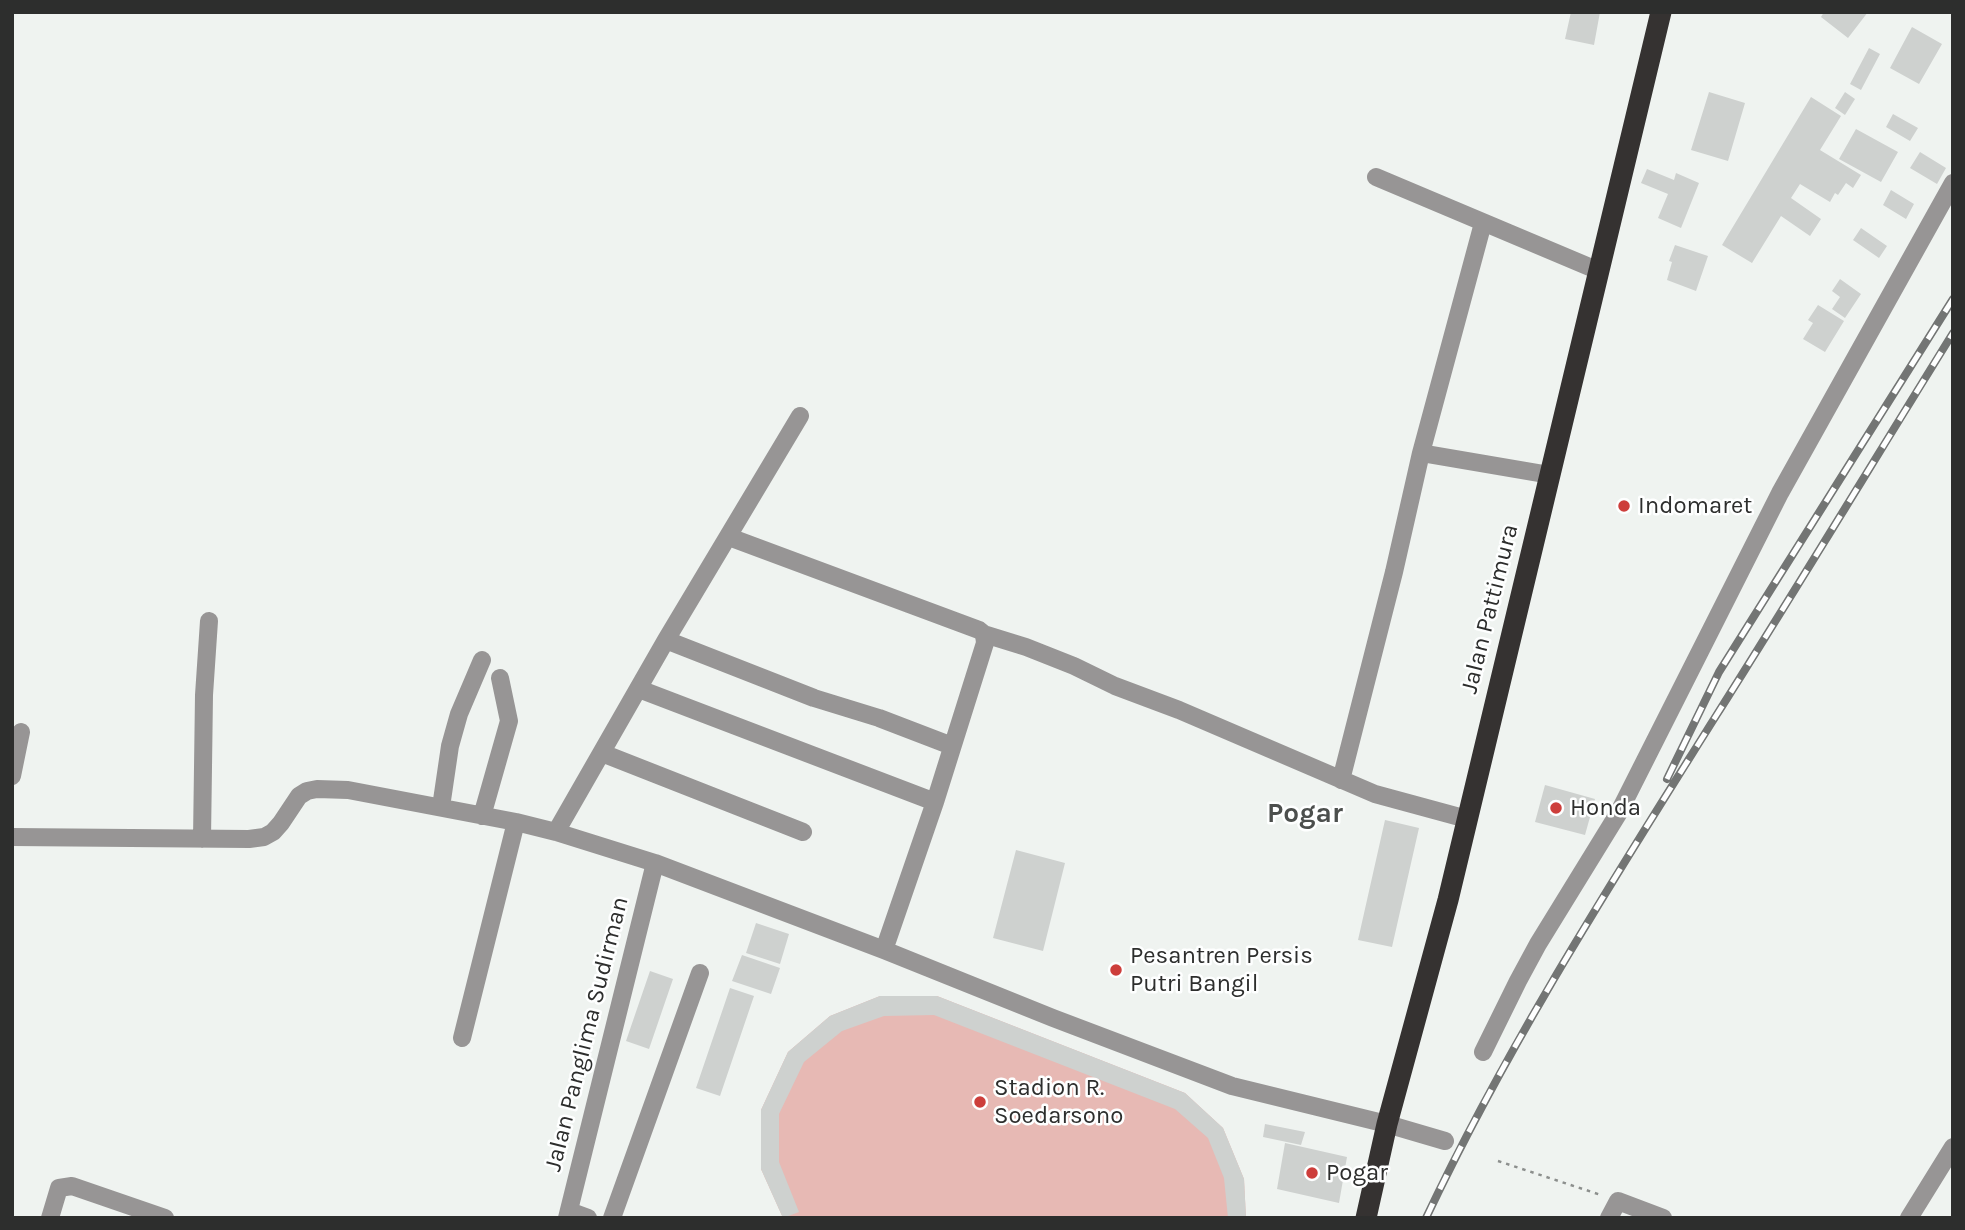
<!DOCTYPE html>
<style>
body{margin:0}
#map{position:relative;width:1965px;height:1230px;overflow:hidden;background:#eff3f0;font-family:Karla,sans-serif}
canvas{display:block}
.frame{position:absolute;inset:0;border:14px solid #2d2e2d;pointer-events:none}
</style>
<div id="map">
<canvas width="1965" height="1230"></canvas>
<div class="frame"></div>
</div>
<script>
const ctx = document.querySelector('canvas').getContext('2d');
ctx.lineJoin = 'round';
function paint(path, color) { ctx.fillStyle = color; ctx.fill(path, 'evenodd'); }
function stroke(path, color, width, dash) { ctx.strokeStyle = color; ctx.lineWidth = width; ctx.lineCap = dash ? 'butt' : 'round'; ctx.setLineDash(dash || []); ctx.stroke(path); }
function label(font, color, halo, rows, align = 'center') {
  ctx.font = font + ' Karla,sans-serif'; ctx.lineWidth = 5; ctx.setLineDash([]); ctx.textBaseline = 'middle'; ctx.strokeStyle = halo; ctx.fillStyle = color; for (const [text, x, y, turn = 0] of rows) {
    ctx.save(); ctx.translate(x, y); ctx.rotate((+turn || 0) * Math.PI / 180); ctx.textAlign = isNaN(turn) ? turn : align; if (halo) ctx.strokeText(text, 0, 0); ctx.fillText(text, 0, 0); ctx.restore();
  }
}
paint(new Path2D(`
 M880,996H937L1185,1093L1223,1128L1244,1179L1246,1218H783L761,1169V1110L788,1052L830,1016Z`), '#e7b9b4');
paint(new Path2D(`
 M1571,12H1600L1594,45L1565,39Z
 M1824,12H1868L1848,38L1821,17Z
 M1912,27L1942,44L1919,84L1890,68Z
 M1869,48L1880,54L1861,90L1850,84Z
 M1709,92L1745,103L1728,161L1691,150Z
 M1845,92L1855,99L1845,115L1835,108Z
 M1811,97L1841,116L1820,150L1861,175L1853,188L1846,183L1838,195L1835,193L1830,202L1800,184L1791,198L1821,219L1810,236L1781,216L1752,263L1722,245Z
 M1893,114L1918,128L1910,141L1886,127Z
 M1856,129L1898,152L1881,182L1839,159Z
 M1920,152L1946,168L1937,184L1910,168Z
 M1647,169L1674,180L1676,173L1699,183L1681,228L1658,218L1668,194L1641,183Z
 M1891,190L1914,204L1906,219L1883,205Z
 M1861,228L1887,246L1879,258L1853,240Z
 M1675,245L1708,256L1696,291L1667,280L1672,262L1669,261Z
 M1840,279L1861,294L1845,318L1832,309L1840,297L1832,291Z
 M1818,305L1844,321L1825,352L1803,339L1813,323L1808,320Z
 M1545,785L1595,799L1585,835L1535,822Z
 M1385,820L1419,828L1392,947L1358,940Z
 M1016,850L1065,863L1043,951L993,938Z
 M756,923L789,934L780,964L746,953Z
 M742,955L780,968L771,994L732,981Z
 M650,971L673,979L649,1049L626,1041Z
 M730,988L754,996L720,1096L696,1088Z
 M880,996H937L1185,1093L1223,1128L1244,1179L1246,1218H1228L1224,1178L1208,1138L1175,1109L934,1015L884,1016L842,1031L804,1062L779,1114V1162L799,1212L783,1218L761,1169V1110L788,1052L830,1016Z
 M1265,1124L1305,1132L1301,1145L1263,1137Z
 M1285,1143L1347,1157L1339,1203L1277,1189Z`), '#ced1cf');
stroke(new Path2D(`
 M1498,1161L1601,1195`), '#8c8f8d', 2.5, [3.5, 5]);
stroke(new Path2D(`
 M1376,177L1599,271
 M1421,453L1550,475
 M729,537L979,630L984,634L1026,647L1074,666L1115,686L1179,710L1375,794L1467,819
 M666,640L814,698L879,718L952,746
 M639,689L935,802
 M602,753L803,832
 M12,776L21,732
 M1341,780L1394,572L1421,453L1483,223
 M441,807L450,746L459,714L482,660
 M482,816L509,721L500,678
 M556,832L666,640L800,416
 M12,837L249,839L264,837L273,832L281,823L299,796L307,791L317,789L348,790L516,822L556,832L655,863L884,950L1053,1018L1232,1086L1387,1124L1445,1141
 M202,839L204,695L209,621
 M884,950L935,802L985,643L984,634
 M462,1038L516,822
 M1483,1052L1518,981L1538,944L1618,814L1780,493L1953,183
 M569,1211L588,1218
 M50,1218L59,1188L72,1186L165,1218
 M567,1218L655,863
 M612,1218L700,973
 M1609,1218L1618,1201L1663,1218
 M1909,1218L1953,1147`), '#979595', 18);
stroke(new Path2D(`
 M1366,1218L1387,1124L1448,900L1661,12`), '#353231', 21);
const rail = new Path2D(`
 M1667,779L1719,672L1953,299
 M1426,1218C1508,1044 1612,882 1714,719C1795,591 1873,462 1953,333`);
stroke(rail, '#737574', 8);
stroke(rail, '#feffff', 5, [16]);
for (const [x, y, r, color] of [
 [1624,506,7,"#cd3e3b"],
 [1556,808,7,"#cd3e3b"],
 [1116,970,7,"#cd3e3b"],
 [980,1102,7,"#cd3e3b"],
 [1312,1173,7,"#cd3e3b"]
]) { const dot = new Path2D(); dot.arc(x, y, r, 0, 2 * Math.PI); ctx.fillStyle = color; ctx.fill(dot); stroke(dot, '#feffff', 2.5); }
label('24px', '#2d2e2d', '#feffff', [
 ["Indomaret",1638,506],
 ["Honda",1570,808],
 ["Pesantren Persis",1130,956],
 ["Putri Bangil",1130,984],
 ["Stadion R.",994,1088],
 ["Soedarsono",994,1116],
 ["Pogar",1326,1173]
], 'left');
label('24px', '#2d2e2d', '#feffff', [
 ["Jalan Pattimura",1490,609,-76],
 ["Jalan Panglima Sudirman",587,1034,-76]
]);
label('bold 28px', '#4c4f4d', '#feffff', [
 ["Pogar",1305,814]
]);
</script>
